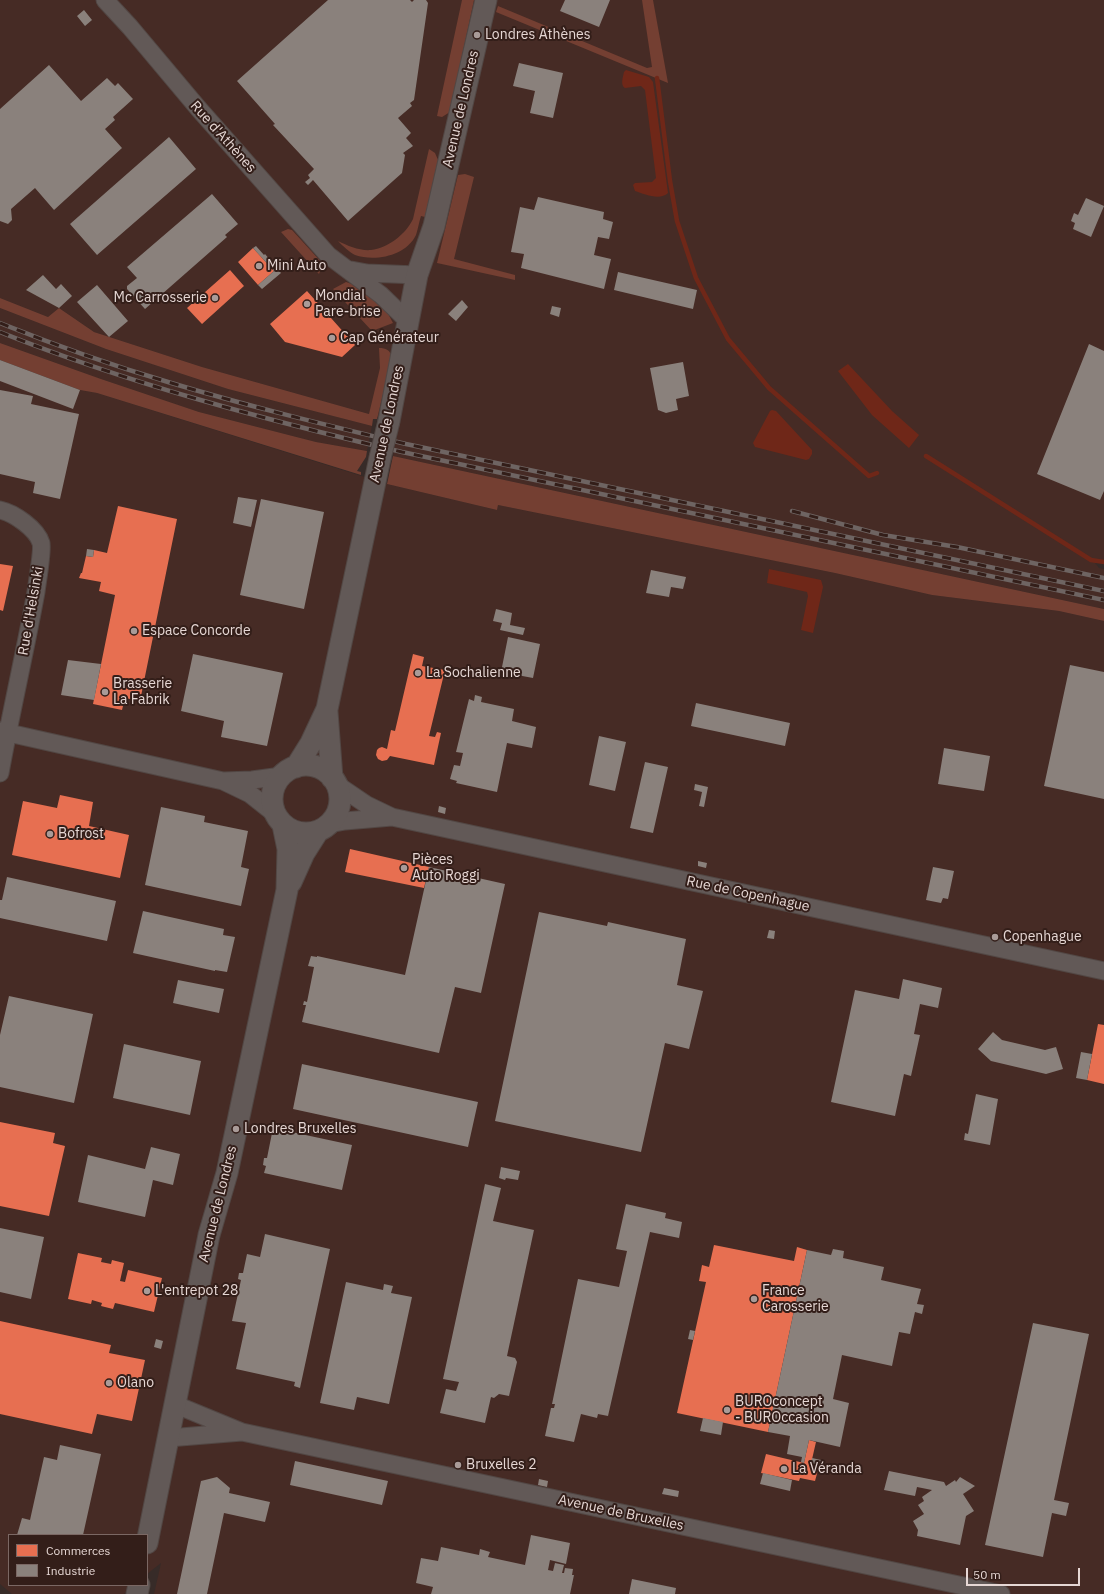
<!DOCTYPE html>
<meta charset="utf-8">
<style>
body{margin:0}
#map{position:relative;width:1104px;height:1594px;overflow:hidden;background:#372b28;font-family:"IBM Plex Sans",sans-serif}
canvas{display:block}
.legend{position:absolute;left:8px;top:1534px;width:140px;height:52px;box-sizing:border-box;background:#331e19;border:1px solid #7b6864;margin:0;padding:5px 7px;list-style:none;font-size:12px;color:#e6d7d4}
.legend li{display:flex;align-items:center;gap:8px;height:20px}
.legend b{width:20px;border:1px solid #7b6864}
.scale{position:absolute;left:966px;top:1568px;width:114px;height:18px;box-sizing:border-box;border:2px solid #e6d7d4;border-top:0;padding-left:5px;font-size:12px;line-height:14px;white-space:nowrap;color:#e6d7d4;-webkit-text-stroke:3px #331e19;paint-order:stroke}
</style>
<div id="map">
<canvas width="1104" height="1594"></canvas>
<ul class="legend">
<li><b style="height:11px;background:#e76f51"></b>Commerces</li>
<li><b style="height:11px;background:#8a817c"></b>Industrie</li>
</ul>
<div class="scale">50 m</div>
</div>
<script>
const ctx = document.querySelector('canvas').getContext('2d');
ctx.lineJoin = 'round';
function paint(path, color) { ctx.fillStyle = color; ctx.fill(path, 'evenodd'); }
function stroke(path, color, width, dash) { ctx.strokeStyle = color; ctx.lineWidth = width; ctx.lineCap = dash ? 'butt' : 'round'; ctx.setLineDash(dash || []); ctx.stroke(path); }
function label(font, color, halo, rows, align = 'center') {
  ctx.font = font + ' "IBM Plex Sans",sans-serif'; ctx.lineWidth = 4; ctx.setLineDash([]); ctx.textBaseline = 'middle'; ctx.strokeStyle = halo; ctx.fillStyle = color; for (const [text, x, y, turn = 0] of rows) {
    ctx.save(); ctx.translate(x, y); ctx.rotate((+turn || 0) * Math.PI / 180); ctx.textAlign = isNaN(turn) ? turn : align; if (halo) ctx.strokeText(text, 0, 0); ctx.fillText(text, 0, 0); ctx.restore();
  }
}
paint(new Path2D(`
 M0,0H1104V561L1092,559L1099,568L1104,569V609L393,456L399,425L369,414L202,367L94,332L59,308L48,317L0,298Z
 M0,308L106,349L228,389L372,426L367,451L316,442L199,412L101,379L0,343Z
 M0,360L80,390L97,393L387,484L497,510L498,505L835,573L932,595L1059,611L1104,621V1594H154L161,1563L147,1574V1535H9V1585H134L124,1594H12L0,1584Z`), '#462b25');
paint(new Path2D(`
 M462,0H474L450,112L442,117L437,116Z
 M642,0H653L668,83L496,12L498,6L647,68L652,67Z
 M429,149L435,153L438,160L425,217L421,216C419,222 418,229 416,235C406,256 375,262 355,255C349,252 343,246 338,241C348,246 360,251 371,250C388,248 406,234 413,219Z
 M465,174L474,177L454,259L515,275V280L437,263L458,175Z
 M288,229L292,230L323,264L319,274L281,232Z
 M346,282L358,286L384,306L393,323L372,331L333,289Z
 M0,298L48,317L59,308L94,332L202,367L369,414L380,368L379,348C386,348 390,350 392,357L377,419H373L372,426L228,389L106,349L0,308Z
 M0,343L101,379L199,412L316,442L367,451L366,457L357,471L361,472V475L97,393L80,390L0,360Z
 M393,456L1104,609V621L1059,611L932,595L835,573L498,505L497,510L387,484Z`), '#743f32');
paint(new Path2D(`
 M626,70L649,77L653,82L668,193C660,201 644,194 635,191L633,185L635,183L652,182L656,178L645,90L641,86L625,88C620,85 623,77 624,72Z
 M848,364L892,411L919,435L909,448L872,415L838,371Z
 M772,410L776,411L812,450V454L809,459L806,460L755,447L753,443L770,411Z
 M769,569L821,580L823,587L813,633L801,630L808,596L807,592L767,583Z`), '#6f2718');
paint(new Path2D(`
 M253,248L274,271L258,285L238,262Z
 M230,270L244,286L202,324L187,308Z
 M307,291L355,345L342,357L285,342L270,324Z
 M118,506L177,519L140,701L125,698L122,710L93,704L115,595L99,591L101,582L79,578L81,573H82L86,556L93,557L94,550L107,553Z
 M0,564L13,566L3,611L0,610Z
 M413,654L424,657L422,666L445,670L429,736L435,737L437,732L441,733L434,765L390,756L387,760L382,761L378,759L376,755L377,750L379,748L382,747L387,749L391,730L395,731Z
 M60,795L93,802L89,826L129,835L120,878L12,855L23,801L57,808Z
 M350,849L429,867L424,888L345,872Z
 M1098,1024L1104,1025V1084L1087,1080Z
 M0,1122L55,1133L53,1143L65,1146L49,1216L0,1206Z
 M714,1245L794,1261L797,1247L807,1250L768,1432L677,1413L706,1282L699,1281L702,1265L709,1267Z
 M78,1253L102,1258L101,1262L111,1264L112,1260L124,1263L120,1281L125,1282L128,1270L162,1278L154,1312L115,1303L113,1309L101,1306L102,1303L92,1300L91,1304L68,1299Z
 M0,1321L111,1345L109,1353L145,1360L132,1421L97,1414L92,1434L0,1414Z
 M809,1440L816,1442L810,1468L818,1470L815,1481L800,1478L799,1481L761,1473L766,1454L804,1463Z`), '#e76f51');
paint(new Path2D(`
 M328,0H410L412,2L414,0H426L428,3L414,100L410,103L412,106L398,118L411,133L406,138L413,146L403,153L405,155L402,173L348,221L313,180L308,185L305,182L310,178L308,175L314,169L273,125L275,124L237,81Z
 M565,0H610L599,27L560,11Z
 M84,10L92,20L85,26L77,16Z
 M519,63L563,73L553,118L530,113L535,91L513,86Z
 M49,65L81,101L107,78L115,86L118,83L133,99L113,117L115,120L105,129L122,148L54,210L35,188L11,209L12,220L8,224L0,221V109Z
 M169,137L196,169L97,255L70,224Z
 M212,194L238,224L225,235L227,237L145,309L127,289V286L137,278L127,267Z
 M538,197L604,212L603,219L613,222L609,239L598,237L594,255L611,259L604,289L521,268L524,254L511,252L520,207L534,210Z
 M1086,198L1104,206L1091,237L1073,229L1075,223L1071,221L1074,213L1078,215Z
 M256,246L264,255L265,254L281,273L262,289L258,285L274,271L253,248Z
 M618,272L697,290L693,309L614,290Z
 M43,275L56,289L61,284L72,296L59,308L26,290Z
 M97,285L128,321L109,337L77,302Z
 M462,300L468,307L456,321L448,314Z
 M552,306L561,308L559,317L550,314Z
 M1089,344L1104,351V491L1100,500L1037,474Z
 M0,360L80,390L73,409L0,381Z
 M683,362L689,396L676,399L678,410L666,413L658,410L650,368Z
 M0,390L33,396L31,404L79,414L60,499L33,493L35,482L0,474Z
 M238,497L257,500L251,527L233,523Z
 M261,499L324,512L304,609L240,595Z
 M87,549L94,550L93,557L86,556Z
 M651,570L686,577L683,589L671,587L669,597L646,593Z
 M496,609L512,613L510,625L525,628L523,635L500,630L502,623L493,621Z
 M508,637L540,644L533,678L501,672Z
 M193,654L283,673L267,746L221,737L224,721L181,711Z
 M68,660L101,664L94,700L61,695Z
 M1070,665L1104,672V799L1044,786Z
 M475,695L482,697L481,702L514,709L512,721L536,727L532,748L507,743L497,792L456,783L457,781L450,779L454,765L460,766L463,753L456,752L469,699L474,701Z
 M696,703L790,723L785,746L691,726Z
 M599,736L626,742L615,791L589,785Z
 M944,748L990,756L984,791L938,784Z
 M645,762L668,767L653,833L630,828Z
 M695,784L708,787L704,807L699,806L702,792L694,790Z
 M439,806L446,808L445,814L438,812Z
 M161,807L205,816L204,822L248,831L241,867L249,869L241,906L145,885Z
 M698,861L707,863L706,868L698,866Z
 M429,867L505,884L481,993L455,987L439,1053L302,1022L306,1005H303L304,1001L307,1002L314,967L308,966L311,956L317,957V956L405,975Z
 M933,867L954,871L948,899L943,898L941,903L926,900Z
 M7,877L116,901L107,941L0,918V900H2Z
 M143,911L224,929L223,935L235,937L227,972L215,970V971L133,953Z
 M539,912L607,926L608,922L686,939L677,985L703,991L689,1049L665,1043L641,1152L495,1121Z
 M769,930L775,931L774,939L767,938Z
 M903,979L942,988L938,1008L920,1004L914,1034L920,1035L911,1076L904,1074L895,1116L831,1102L855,990L899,999Z
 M178,980L224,989L219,1013L173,1003Z
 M9,996L93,1014L74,1103L0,1087V1035Z
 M993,1032L1002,1040L1045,1050L1056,1047L1063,1069L1046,1074L991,1061L978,1049Z
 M124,1044L201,1061L190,1115L113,1098Z
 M1081,1052L1092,1054L1087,1080L1076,1078Z
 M302,1064L478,1102L468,1147L293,1109Z
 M976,1094L998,1099L990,1145L964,1140L965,1133L968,1134Z
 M273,1128L352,1145L342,1190L264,1173L266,1166L263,1165L264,1158H267Z
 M151,1147L180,1154L173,1185L153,1180L145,1217L78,1202L88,1155L145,1169Z
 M501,1167L520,1171L518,1180L506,1178L505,1180L499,1178Z
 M485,1184L501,1188L493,1221L534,1230L507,1356L515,1358L517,1362L509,1396L499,1394L494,1398L491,1397L485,1423L440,1413L446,1389L456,1391L459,1382L443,1379Z
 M626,1204L666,1213L665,1218L682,1222L679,1238L650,1232L608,1416L598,1414L597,1418L581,1414L574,1442L545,1436L551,1408H554L555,1404H552L578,1279L619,1287L627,1251L616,1249Z
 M0,1228L44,1237L31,1299L0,1292Z
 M265,1234L330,1249L300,1388L294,1386L295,1382L236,1369L246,1323L232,1321L241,1280L238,1279L239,1273H243L247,1254L260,1257Z
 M833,1249L844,1251L843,1258L884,1267L881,1280L921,1289L917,1304L924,1305L922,1314L915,1312L910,1334L899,1332L892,1366L842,1355L833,1399L849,1403L840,1447L809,1440L804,1463L801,1462L802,1457L787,1454L790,1436L768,1432L807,1250L831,1255Z
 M346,1282L383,1290L384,1284L393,1286L391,1293L412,1297L389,1404L357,1397L354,1410L320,1403Z
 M1033,1323L1089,1334L1054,1500L1069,1503L1066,1516L1052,1513L1043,1557L985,1545Z
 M690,1330L695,1331L693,1340L688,1339Z
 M156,1339L163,1341L161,1349L154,1347Z
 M703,1418L723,1422L721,1435L700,1431Z
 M60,1445L101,1454L83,1535H17L22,1518L30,1520L44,1457L57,1460Z
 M812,1458L821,1460L818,1470L810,1468Z
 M295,1461L388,1481L382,1505L290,1485Z
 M889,1471L944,1482L946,1486L955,1480L956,1482L960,1477L975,1486L963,1494L974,1511L966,1516L960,1545L917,1536L918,1530L913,1521L924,1514L918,1505L924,1501L922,1497L932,1490L917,1487L915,1496L884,1490Z
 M763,1473L792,1480L790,1491L760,1484Z
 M217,1477L230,1488L229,1493L270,1502L265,1522L224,1513L207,1594H177L201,1481Z
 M539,1479L548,1481L547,1487L538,1485Z
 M664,1488L679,1491L678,1497L662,1494Z
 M531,1535L570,1543L566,1564L550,1560L548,1570L553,1571L555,1563L564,1565L562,1573H564L565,1568L573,1569L572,1575H574L570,1594H431L433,1587L416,1583L421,1558L438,1561L441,1547L479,1555L480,1549L490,1552L488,1557L525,1565Z
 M632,1579L676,1588L675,1594H629Z`), '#8a817c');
stroke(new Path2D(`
 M657,78L670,181L677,221L696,278L728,339L769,388L869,476L877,473
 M926,456L1091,560L1104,562`), '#6f2718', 4.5);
const minor = new Path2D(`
 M105,0L130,27L198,108L328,255L381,295L409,322
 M351,270L367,273L417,275
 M0,510C14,513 37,529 41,543C43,550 37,583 36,592C25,652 11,712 0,773
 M0,731L223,781
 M274,813L250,794L223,781L252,780L282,776
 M392,817L1104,971
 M329,824L345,821L392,817L367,805L336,784
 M242,1432L1001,1594
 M168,1438L242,1432L174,1404`);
const tertiary = new Path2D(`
 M389,421L417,275L434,226L486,0
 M327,712L332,778
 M272 799a34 34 0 1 1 68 0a34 34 0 1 1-68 0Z
 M296,767L311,743L327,709L380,458
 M291,882L304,853L318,831
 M147,1543L209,1235L227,1173L287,890L288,849L283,825
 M137,1594L139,1585`);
stroke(minor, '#524744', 19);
stroke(tertiary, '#524744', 23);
stroke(minor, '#625957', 17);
stroke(tertiary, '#625957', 21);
const rail = new Path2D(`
 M0,323C55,345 111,365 168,382C247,406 326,425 406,444L1104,591
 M0,332C130,384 266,420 402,452L1104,600
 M792,511L883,535L957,547L1104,578`);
stroke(rail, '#6e6462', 4.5);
stroke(rail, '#331e19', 3, [9]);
const tertiaryBridge = new Path2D(`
 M380,458L389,421`);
stroke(tertiaryBridge, '#524744', 23, []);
stroke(tertiaryBridge, '#625957', 21);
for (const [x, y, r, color] of [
 [477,35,4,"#a99b98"],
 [259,266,4,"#a99b98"],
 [215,298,4,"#a99b98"],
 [307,304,4,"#a99b98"],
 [332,338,4,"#a99b98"],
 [134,631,4,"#a99b98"],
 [418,673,4,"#a99b98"],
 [105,692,4,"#a99b98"],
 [50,834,4,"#a99b98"],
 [404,868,4,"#a99b98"],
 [995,937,4,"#a99b98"],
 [236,1129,4,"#a99b98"],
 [147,1291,4,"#a99b98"],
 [754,1299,4,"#a99b98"],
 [109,1383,4,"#a99b98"],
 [727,1410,4,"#a99b98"],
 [458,1465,4,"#a99b98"],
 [784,1469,4,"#a99b98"]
]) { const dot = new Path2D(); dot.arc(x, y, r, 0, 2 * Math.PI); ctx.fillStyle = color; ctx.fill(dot); stroke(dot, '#331e19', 1.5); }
label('14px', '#e6d7d4', '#331e19', [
 ["Londres Athènes",485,35],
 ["Mini Auto",267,266],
 ["Mondial",315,296],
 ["Pare-brise",315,312],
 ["Mc Carrosserie",207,298,"right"],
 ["Cap Générateur",340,338],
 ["Espace Concorde",142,631],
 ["La Sochalienne",426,673],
 ["Brasserie",113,684],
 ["La Fabrik",113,700],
 ["Bofrost",58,834],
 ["Pièces",412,860],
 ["Auto Roggi",412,876],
 ["Copenhague",1003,937],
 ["Londres Bruxelles",244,1129],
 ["L'entrepot 28",155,1291],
 ["France",762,1291],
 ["Carosserie",762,1307],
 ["Olano",117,1383],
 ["BUROconcept",735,1402],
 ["- BUROccasion",735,1418],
 ["Bruxelles 2",466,1465],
 ["La Véranda",792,1469]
], 'left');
label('14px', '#e6d7d4', '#331e19', [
 ["Avenue de Londres",461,109,-77],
 ["Rue d'Athènes",223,137,48],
 ["Avenue de Londres",387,424,-78],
 ["Rue d'Helsinki",31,611,-80],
 ["Rue de Copenhague",748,894,12],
 ["Avenue de Londres",218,1204,-76],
 ["Avenue de Bruxelles",621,1513,12]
]);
</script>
